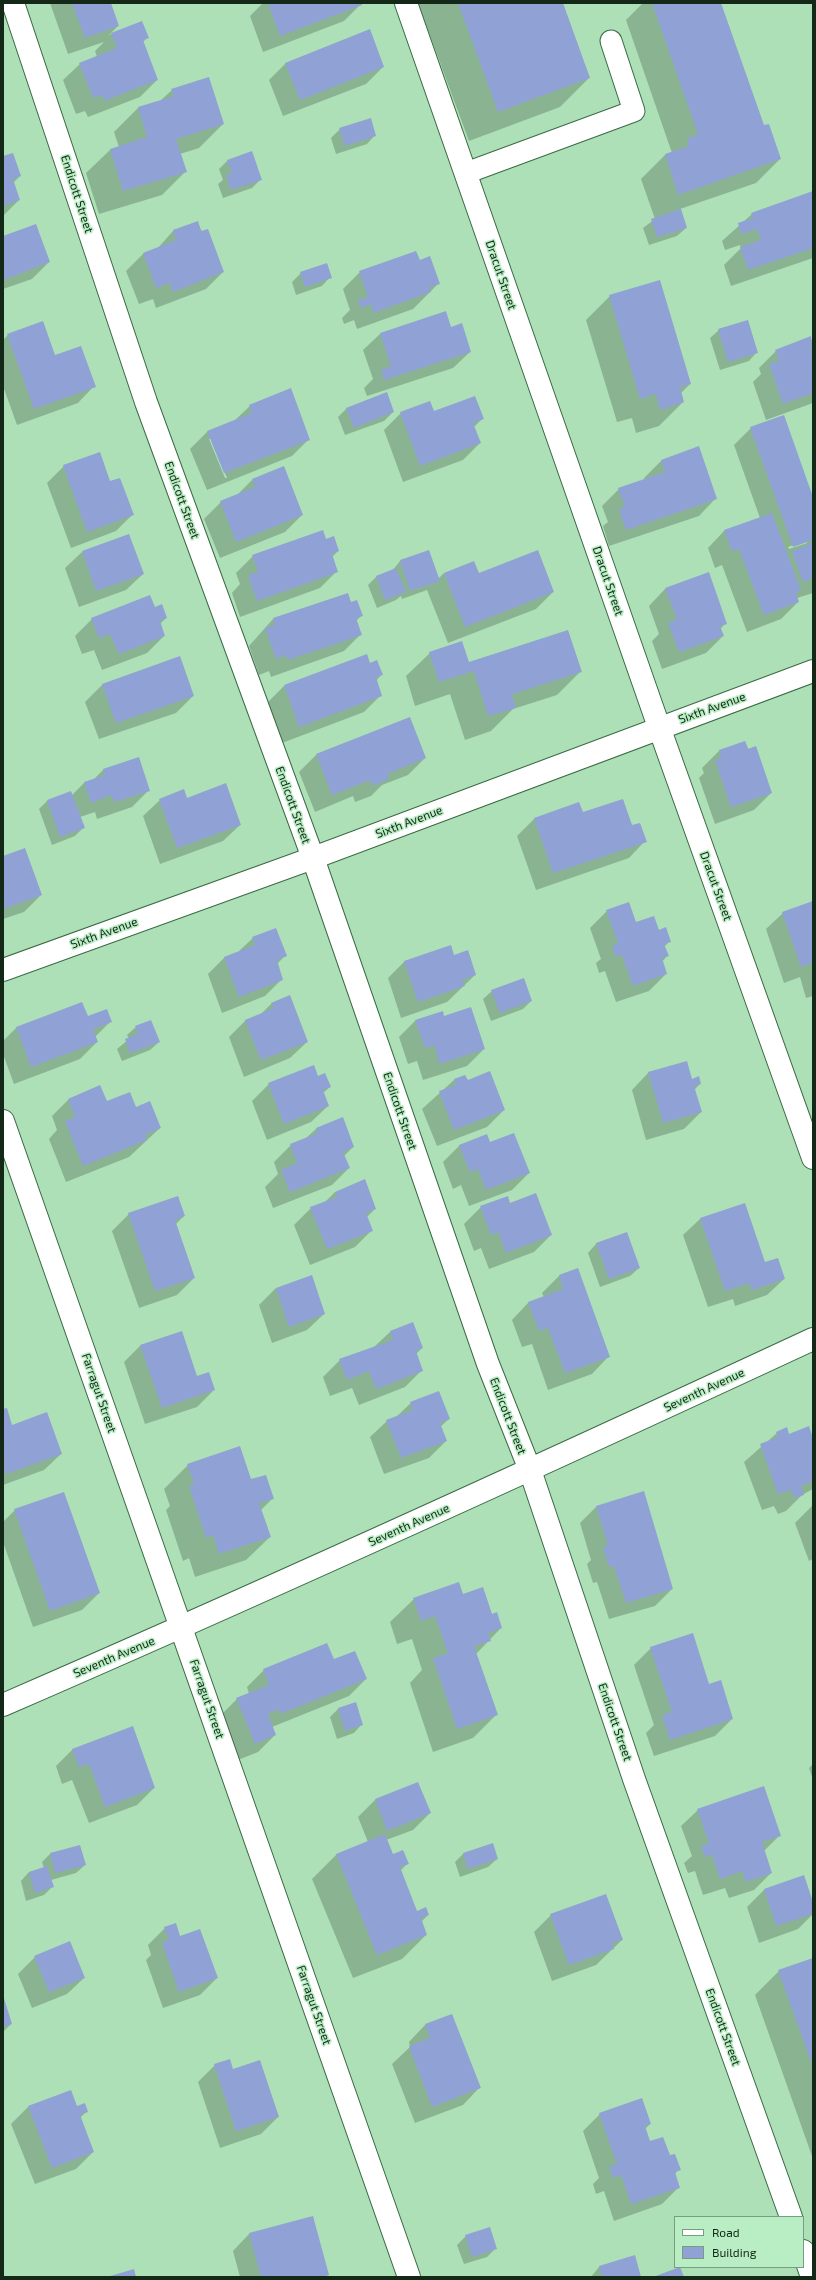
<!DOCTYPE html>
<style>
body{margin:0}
#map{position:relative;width:816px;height:2280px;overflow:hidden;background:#ade0b6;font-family:"Exo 2",sans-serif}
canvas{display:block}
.frame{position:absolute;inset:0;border:4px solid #142818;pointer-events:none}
.legend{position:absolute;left:674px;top:2216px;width:130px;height:52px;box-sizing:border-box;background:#b9edc3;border:1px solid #779e7f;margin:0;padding:5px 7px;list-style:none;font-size:12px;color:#142818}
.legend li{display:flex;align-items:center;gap:8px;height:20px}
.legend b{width:20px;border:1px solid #779e7f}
</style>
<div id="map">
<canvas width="816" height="2280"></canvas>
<div class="frame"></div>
<ul class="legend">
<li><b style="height:5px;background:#fff"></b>Road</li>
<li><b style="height:11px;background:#8fa1d5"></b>Building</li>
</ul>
</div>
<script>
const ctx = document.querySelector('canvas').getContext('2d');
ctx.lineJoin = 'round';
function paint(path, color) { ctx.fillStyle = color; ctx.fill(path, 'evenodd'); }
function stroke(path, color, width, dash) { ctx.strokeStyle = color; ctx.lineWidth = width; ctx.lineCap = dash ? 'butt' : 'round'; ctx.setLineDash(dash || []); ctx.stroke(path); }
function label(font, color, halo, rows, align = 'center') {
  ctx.font = font + ' "Exo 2",sans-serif'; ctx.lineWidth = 3; ctx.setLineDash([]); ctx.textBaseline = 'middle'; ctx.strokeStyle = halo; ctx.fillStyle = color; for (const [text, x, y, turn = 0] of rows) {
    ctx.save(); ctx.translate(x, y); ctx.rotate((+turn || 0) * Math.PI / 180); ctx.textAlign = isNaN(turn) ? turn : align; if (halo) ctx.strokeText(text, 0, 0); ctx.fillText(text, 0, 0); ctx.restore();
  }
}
paint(new Path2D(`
 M50,3H110L118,26L109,35L142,22L148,37L143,42L157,80L140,97L88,117L85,111L76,114L63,80L80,64L97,57L95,51L104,42L68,54Z
 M263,3H360L361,4L344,21L263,52L250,16Z
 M418,3H562L589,78L560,107L469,141Z
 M643,3H720L763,127L780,159L756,183L680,209L686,228L677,236L649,245L643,228L655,219L641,179L665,155L672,153L626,20Z
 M286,63L383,67L366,84L283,116L269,80Z
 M172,90L223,124L199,148L180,154L186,171L162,195L99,214L86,173L110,150L119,147L114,132L138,108L160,101Z
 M340,129L375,135L367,144L336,154L331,138Z
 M3,157L20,176L13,183L19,200L3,216Z
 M228,160L261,179L252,188L223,198L218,184L223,180L219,169Z
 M813,192V258L731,286L724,265L741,248L740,245L725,250L722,241L752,214Z
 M197,222L223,272L206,289L156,308L153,299L139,304L126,271L143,254L157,249L173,231Z
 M3,237L49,262L32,279L3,289Z
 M419,261L439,283L413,309L357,329L354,320L344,324L342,318L350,310L343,289L360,272Z
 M301,273L330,277L322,286L296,295L292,282Z
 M610,296L690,384L681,393L683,402L659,426L636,433L632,418L617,422L586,320Z
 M445,312L450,328L470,352L453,368L367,396L364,388L373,379L363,350L380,334Z
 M719,330L757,352L749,361L720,370L710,338Z
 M8,335L94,386L78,403L17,425L3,386V340Z
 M811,338L813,344V403L766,420L753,382L761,374L759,368L776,351Z
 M250,406L309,439L292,456L207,490L190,449L207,432L234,421ZM209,439H211L227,478H225Z
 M347,408L393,412L384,421L345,435L338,417Z
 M434,412L482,419L474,427L480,443L463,460L403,482L384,430L401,413Z
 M751,428L813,500V593L797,598L798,602L781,619L747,632L722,565L715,568L708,548L724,531L760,518L734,445ZM807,541V543L789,549L788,547Z
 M698,448L715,499L699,516L609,546L603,526L608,522L602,506L619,489L645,480L644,478L661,461Z
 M64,466L110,483L133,514L116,531L71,548L47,483Z
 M283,468L302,515L285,532L220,558L204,519L221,502L237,495L252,480Z
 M326,541L338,551L332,557L337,571L320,588L240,617L232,593L240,584L236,573L253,556Z
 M82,552L143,574L126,590L79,607L65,568Z
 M400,561L438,579L444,573L479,574L553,592L536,609L448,643L427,590L402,599L401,596L396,600L377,608L368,585L376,577L392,571Z
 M665,589L726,623L720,629L723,636L706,653L662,669L652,641L659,634L649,606Z
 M350,603L362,615L356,621L361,634L344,651L271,677L269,671L259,675L249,646L273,619Z
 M154,609L166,618L160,624L164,636L147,653L102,670L94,650L82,654L75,636L92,619Z
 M430,653L468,663L581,671L557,695L513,709L491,731L465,740L450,694L415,706L406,676Z
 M366,655L369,664L382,674L376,681L381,695L364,712L282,743L267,703L284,686Z
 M179,658L193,696L176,713L99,739L85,702L102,685Z
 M409,718L425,758L408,775L382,785L371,796L355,802L353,796L315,812L299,772L316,755Z
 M745,742L771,793L754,810L715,824L699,778L704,773L702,768L719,751Z
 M104,769L149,790L132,807L97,819L95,812L80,817L83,828L75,836L52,845L39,809L48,800L72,795L84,783L93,780Z
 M160,800L240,825L223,841L160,864L143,816Z
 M578,804L582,814L631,826L645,841L629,858L536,890L517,836L534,819Z
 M3,857L41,895L24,912L3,919Z
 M813,903V996L806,998L800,977L784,983L766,929L783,913Z
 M607,911L658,931L670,941L664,947L667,956L662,962L666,974L649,991L616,1002L605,971L599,973L596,963L601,959L590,928Z
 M253,938L285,956L277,964L282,979L265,996L222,1013L208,974L225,957L238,952Z
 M454,956L475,975L447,1002L401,1018L388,978L405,961Z
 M492,991L531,1001L523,1009L491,1021L483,999Z
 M82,1003L87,1017L111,1021L95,1037L97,1042L80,1059L14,1084L3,1054V1041L16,1028Z
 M272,1003L307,1042L290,1058L244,1077L229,1037L246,1020L260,1015Z
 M444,1017L484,1049L467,1066L423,1080L417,1061L408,1064L399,1037L416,1020Z
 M136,1027L159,1042L150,1050L122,1061L117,1049L129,1039L127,1035Z
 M648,1073L691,1080L700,1084L694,1090L701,1112L684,1129L646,1140L632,1090Z
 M317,1078L330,1087L323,1093L328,1106L311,1122L267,1140L252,1101L269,1084Z
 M454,1080L467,1081L504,1110L487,1127L437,1146L422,1109Z
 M68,1100L106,1102L135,1108L160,1128L129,1157L66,1182L49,1139L57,1130L52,1116Z
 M342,1119L353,1147L344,1156L349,1168L332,1185L273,1208L265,1187L278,1174L274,1162L291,1145L305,1139L316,1129Z
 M490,1143L529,1173L512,1190L469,1206L461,1185L453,1189L443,1162L460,1145Z
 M335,1192L375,1209L367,1217L372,1230L355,1247L310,1265L294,1225L311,1208L325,1202Z
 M509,1204L551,1235L534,1252L489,1269L481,1248L474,1251L464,1224L481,1207Z
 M744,1204L764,1263L784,1279L767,1295L735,1306L733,1299L708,1307L683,1235L700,1219Z
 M129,1214L184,1216L176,1224L194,1278L177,1295L139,1308L112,1231Z
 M627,1233L639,1268L630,1276L600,1287L588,1253L596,1244Z
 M577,1270L608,1357L592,1374L548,1390L532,1344L522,1347L512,1320L528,1303L544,1297L542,1293L559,1276Z
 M276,1288L324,1314L307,1330L272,1343L259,1305Z
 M413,1324L422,1348L416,1354L422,1370L405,1387L359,1405L352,1388L330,1396L323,1377L340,1360L374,1347L390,1332Z
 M140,1346L197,1377L214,1390L197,1407L145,1424L124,1362Z
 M411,1403L449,1419L440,1427L446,1441L429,1458L384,1474L370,1437L387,1421L396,1417Z
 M3,1410L12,1426L61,1454L44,1470L3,1485Z
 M777,1433L813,1441V1489L802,1495L786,1511L778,1514L774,1506L762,1510L744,1462Z
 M188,1465L251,1481L273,1498L261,1510L270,1537L246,1560L195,1577L189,1558L183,1561L166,1510L170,1506L164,1489Z
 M597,1506L672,1589L655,1606L609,1619L597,1582L593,1583L587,1564L591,1560L580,1523Z
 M812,1506L813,1559L809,1561L795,1523Z
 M15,1510L99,1593L82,1610L33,1627L3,1542V1522Z
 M463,1595L492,1616L501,1628L476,1654L497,1714L473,1738L433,1752L410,1683L422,1670L412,1639L397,1644L390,1622L414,1599Z
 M651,1648L732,1719L715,1736L654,1756L646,1733L654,1725L634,1665Z
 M333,1660L366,1679L349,1696L272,1727L275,1735L258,1752L238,1760L220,1716L237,1699L249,1694L247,1687L264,1670Z
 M355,1703L362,1724L354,1733L337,1739L330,1717L338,1709Z
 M73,1749L154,1788L137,1805L89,1823L72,1780L62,1784L56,1766Z
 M813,1764V1780L809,1768Z
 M417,1783L430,1813L413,1830L386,1840L392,1855L407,1864L400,1871L417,1912L428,1915L421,1922L426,1935L402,1959L353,1978L312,1879L336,1855L368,1842L358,1817L375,1800Z
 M698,1810L780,1835L764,1851L771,1873L754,1890L729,1898L725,1888L703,1895L695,1871L688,1873L684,1863L692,1856L681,1826Z
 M50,1854L85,1865L76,1873L51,1880L53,1886L44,1895L26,1901L21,1881L29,1872L44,1868L42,1862Z
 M463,1854L497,1859L488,1867L460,1877L455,1862Z
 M803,1877L813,1906V1914L798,1929L759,1943L747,1907L764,1890Z
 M551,1915L622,1940L596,1965L552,1981L534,1932Z
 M165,1928L180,1937L217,1978L200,1995L163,2008L146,1960L151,1955L148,1945Z
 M35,1957L84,1978L67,1994L32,2008L18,1974Z
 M813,1959V2159L755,1995L779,1971Z
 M3,1997L11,2024L3,2032Z
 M451,2015L479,2088L463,2105L415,2123L392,2064L410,2047L409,2042L425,2025Z
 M215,2065L233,2070L278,2117L261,2134L220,2148L198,2082Z
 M70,2091L76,2107L87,2111L80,2118L93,2152L76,2169L35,2184L11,2124L28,2107Z
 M600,2114L650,2124L645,2129L650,2143L669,2157L679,2169L675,2174L679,2187L662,2204L614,2221L604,2191L596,2194L593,2184L599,2178L583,2131Z
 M249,2234L328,2274L326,2277H240L233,2251Z
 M466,2236L496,2248L487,2257L464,2264L457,2245Z
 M634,2257L640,2277H591L599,2267Z`), '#0003');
paint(new Path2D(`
 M72,3H111L119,26L85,38Z
 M268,3H362V5L280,36Z
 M458,3H563L590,78L498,112Z
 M652,3H721L764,125L769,124L781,159L678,195L665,154L689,146L687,139L698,134Z
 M142,21L149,38L143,40L158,80L104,101L102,95L93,98L79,63L117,48L111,33Z
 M370,29L384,67L300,100L285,63Z
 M209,77L224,124L176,139L187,172L123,191L110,149L147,137L138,107L174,96L171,89Z
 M371,118L376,136L345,146L339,128Z
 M252,151L262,180L231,190L226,175L232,173L227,160Z
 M13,153L21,176L13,179L20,200L3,206V156Z
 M813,191V248L748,270L740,247L761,240L757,229L741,234L738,223L753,218L751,213Z
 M681,209L687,228L657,237L651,219Z
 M198,221L201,231L208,229L224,272L173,292L170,283L156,288L143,253L176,240L173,230Z
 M36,224L50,262L3,280V236Z
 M416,251L420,260L430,256L440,284L429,287L431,292L373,313L371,304L361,308L358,300L368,297L359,271Z
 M327,263L332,278L305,287L300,272Z
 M660,280L691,384L680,387L684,402L660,410L656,394L640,399L609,295Z
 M446,311L451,327L462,323L471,352L384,380L381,370L391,366L380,333Z
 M748,320L758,353L728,362L718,329Z
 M43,321L55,355L81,346L96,387L34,409L7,334Z
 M811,336L813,393L783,404L769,364L779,361L775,350Z
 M291,388L310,440L224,473L207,431L252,413L249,405Z
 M387,392L394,412L354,428L346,408Z
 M475,396L484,419L473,423L481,443L420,466L400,412L430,401L434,411Z
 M784,415L813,497V540L793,547L750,427Z
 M699,446L717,499L626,530L619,509L625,507L618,488L665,472L661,460Z
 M100,452L110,481L120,478L134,515L87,532L63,465Z
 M284,466L303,515L236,542L220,501L255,487L252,479Z
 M772,513L801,590L796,592L799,602L764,615L739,549L732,551L724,530Z
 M323,530L326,539L334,536L339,551L332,554L338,572L257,601L248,575L258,572L252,555Z
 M129,534L144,574L96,591L82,551Z
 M813,543V578L803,582L792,551Z
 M429,550L440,581L410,591L400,560Z
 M538,550L554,592L465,627L444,573L474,561L479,573Z
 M396,568L406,592L385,600L376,576Z
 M709,572L727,624L720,626L724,636L679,652L668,623L677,619L665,588Z
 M348,593L351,602L357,600L363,616L356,618L362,635L288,660L286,655L276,659L265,628L275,625L273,618Z
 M150,595L155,607L162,604L167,618L160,621L165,636L119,654L110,634L99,638L91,618Z
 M568,630L582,672L512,694L516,708L488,716L474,671L439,682L429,652L462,641L469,662Z
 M367,654L370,663L377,660L383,675L376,677L382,696L299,727L284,685Z
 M180,656L194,696L116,723L102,684Z
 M410,717L426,758L387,774L389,779L372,786L370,780L332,795L316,754Z
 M745,741L748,749L756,746L772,793L731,807L715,760L721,758L719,750Z
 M139,757L150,791L114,802L111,795L91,803L84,782L105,775L103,769Z
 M226,783L241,825L177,848L159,799L184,789L187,798Z
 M71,791L85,828L60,837L47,800Z
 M623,799L632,825L640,823L647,842L553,873L534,818L579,802L583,812Z
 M25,848L42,895L3,909V856Z
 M813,901V962L801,967L782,912Z
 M629,902L636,922L654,916L659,930L666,927L671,942L664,944L669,956L662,958L667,974L633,986L622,955L616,957L612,946L618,943L606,910Z
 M276,928L287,956L277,960L283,980L239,997L224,957L255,945L252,937Z
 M451,945L454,955L468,950L476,975L462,980L465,986L418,1002L404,961Z
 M524,978L532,1001L500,1013L491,990Z
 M290,995L308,1042L261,1060L245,1020L274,1008L271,1003Z
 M82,1002L88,1016L107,1009L112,1022L93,1029L98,1042L31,1067L16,1027Z
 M471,1007L485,1049L440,1064L434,1045L425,1048L415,1020L443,1011L444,1016Z
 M151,1020L160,1042L130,1053L125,1039L138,1034L135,1026Z
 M687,1061L692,1079L699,1076L701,1084L694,1086L702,1112L663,1123L648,1072Z
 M314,1065L318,1076L325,1073L331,1087L323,1090L329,1106L284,1124L268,1083Z
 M490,1071L505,1110L454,1130L439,1091L456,1085L454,1079L465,1075L468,1080Z
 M100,1085L107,1101L130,1092L136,1107L150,1101L161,1128L145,1135L147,1140L83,1166L65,1121L75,1117L68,1099Z
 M343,1117L354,1147L343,1152L350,1168L290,1192L281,1170L297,1163L290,1144L318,1133L316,1128Z
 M514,1133L530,1173L486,1190L478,1169L470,1172L459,1145L487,1134L490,1142Z
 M365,1179L376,1209L366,1213L373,1231L327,1249L310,1207L337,1197L335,1192Z
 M536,1193L552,1235L506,1253L498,1232L491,1235L480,1206L508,1196L510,1203Z
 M178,1196L185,1216L175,1220L195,1278L155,1291L128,1213Z
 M745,1203L765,1262L778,1258L785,1279L752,1290L749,1283L725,1291L700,1218Z
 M627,1232L640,1268L609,1279L596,1243Z
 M578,1268L610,1357L565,1373L548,1328L539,1331L528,1302L563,1289L559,1275Z
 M312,1275L325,1314L289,1327L276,1288Z
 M413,1322L423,1348L416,1351L423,1371L376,1389L369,1371L347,1380L339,1359L393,1340L390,1331Z
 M182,1331L197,1376L209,1372L215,1390L162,1408L140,1345Z
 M439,1391L450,1419L440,1423L447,1441L401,1458L386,1420L413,1410L410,1402Z
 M7,1408L12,1425L47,1412L62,1454L6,1474L3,1466V1409Z
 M809,1426L813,1438V1481L801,1486L804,1495L795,1498L791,1490L778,1494L760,1444L778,1437L776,1432L787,1427L789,1434Z
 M240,1446L251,1479L266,1475L274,1499L259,1503L271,1537L219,1554L213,1535L206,1538L189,1486L194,1484L187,1464Z
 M644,1491L673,1589L626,1603L614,1566L609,1567L603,1547L608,1545L596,1506Z
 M64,1492L100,1593L50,1611L14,1509Z
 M459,1582L463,1594L483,1587L492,1614L497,1612L502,1628L488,1633L491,1641L474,1646L498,1715L457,1729L433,1658L448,1653L435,1616L421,1621L413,1598Z
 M693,1633L709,1684L721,1680L733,1719L670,1740L662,1715L672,1712L650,1647Z
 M327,1643L334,1659L355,1651L367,1679L280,1714L279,1709L268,1714L276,1735L255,1744L236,1698L269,1685L263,1669Z
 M356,1702L363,1725L345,1731L338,1708Z
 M133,1726L155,1788L105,1807L89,1764L79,1767L72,1749Z
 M418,1782L431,1813L387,1831L375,1799Z
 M764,1786L781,1836L762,1842L772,1873L746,1882L742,1871L720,1879L712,1855L705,1857L701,1846L709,1843L697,1809Z
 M385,1834L393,1854L403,1850L409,1864L400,1867L417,1911L426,1907L429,1915L421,1918L427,1935L377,1955L336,1854Z
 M493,1843L498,1859L468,1869L463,1853Z
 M80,1845L86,1865L55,1873L50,1853Z
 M47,1866L54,1887L35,1893L29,1872Z
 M804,1875L813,1902V1914L776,1926L764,1889Z
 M606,1894L623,1940L612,1943L614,1949L569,1965L550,1914Z
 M176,1923L180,1936L200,1929L218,1978L179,1992L162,1943L169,1940L164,1927Z
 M70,1941L85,1978L49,1992L34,1956Z
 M813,1958V2067L778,1970Z
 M3,1995L12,2024L3,2027Z
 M452,2014L481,2088L432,2107L409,2046L430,2038L425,2024Z
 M230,2059L233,2069L260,2060L279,2117L236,2131L214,2064Z
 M71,2090L77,2106L85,2103L88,2112L80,2115L94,2152L52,2168L28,2106Z
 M642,2098L651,2124L645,2126L650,2141L663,2137L670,2155L675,2154L681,2170L675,2172L680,2188L631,2204L621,2175L613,2178L609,2167L617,2164L599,2113Z
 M313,2216L329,2275L322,2277H261L249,2233Z
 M490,2227L497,2249L472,2257L465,2235Z
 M635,2255L641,2277H602L599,2266Z
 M680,2267L684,2277H653Z
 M134,2269L136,2277H107Z`), '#8fa1d5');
const lane = new Path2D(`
 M466,173L634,111L611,41`);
const street = new Path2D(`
 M13,3L146,402L313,858L488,1364L530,1470L634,1779L791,2217
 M406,3L659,727L813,1158
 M3,970L313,858L813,671
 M3,1121L409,2277
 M3,1705C275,1587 544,1464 813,1339
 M803,2251L812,2277`);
stroke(lane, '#3a6a45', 23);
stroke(street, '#3a6a45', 24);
stroke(lane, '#fff', 21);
stroke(street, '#fff', 22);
label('12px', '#142818', '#b9edc3', [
 ["Endicott Street",77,194,72],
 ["Dracut Street",501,275,71],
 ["Endicott Street",182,500,70],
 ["Dracut Street",608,581,71],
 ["Sixth Avenue",712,708,-20],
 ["Endicott Street",293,805,70],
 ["Sixth Avenue",409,822,-21],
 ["Dracut Street",716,886,70],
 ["Sixth Avenue",104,933,-20],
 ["Endicott Street",400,1111,71],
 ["Seventh Avenue",704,1390,-25],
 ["Farragut Street",99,1393,71],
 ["Endicott Street",508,1416,69],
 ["Seventh Avenue",409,1525,-24],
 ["Seventh Avenue",114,1657,-23],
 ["Farragut Street",207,1699,71],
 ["Endicott Street",615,1722,71],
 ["Farragut Street",314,2005,71],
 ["Endicott Street",723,2027,70]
]);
</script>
